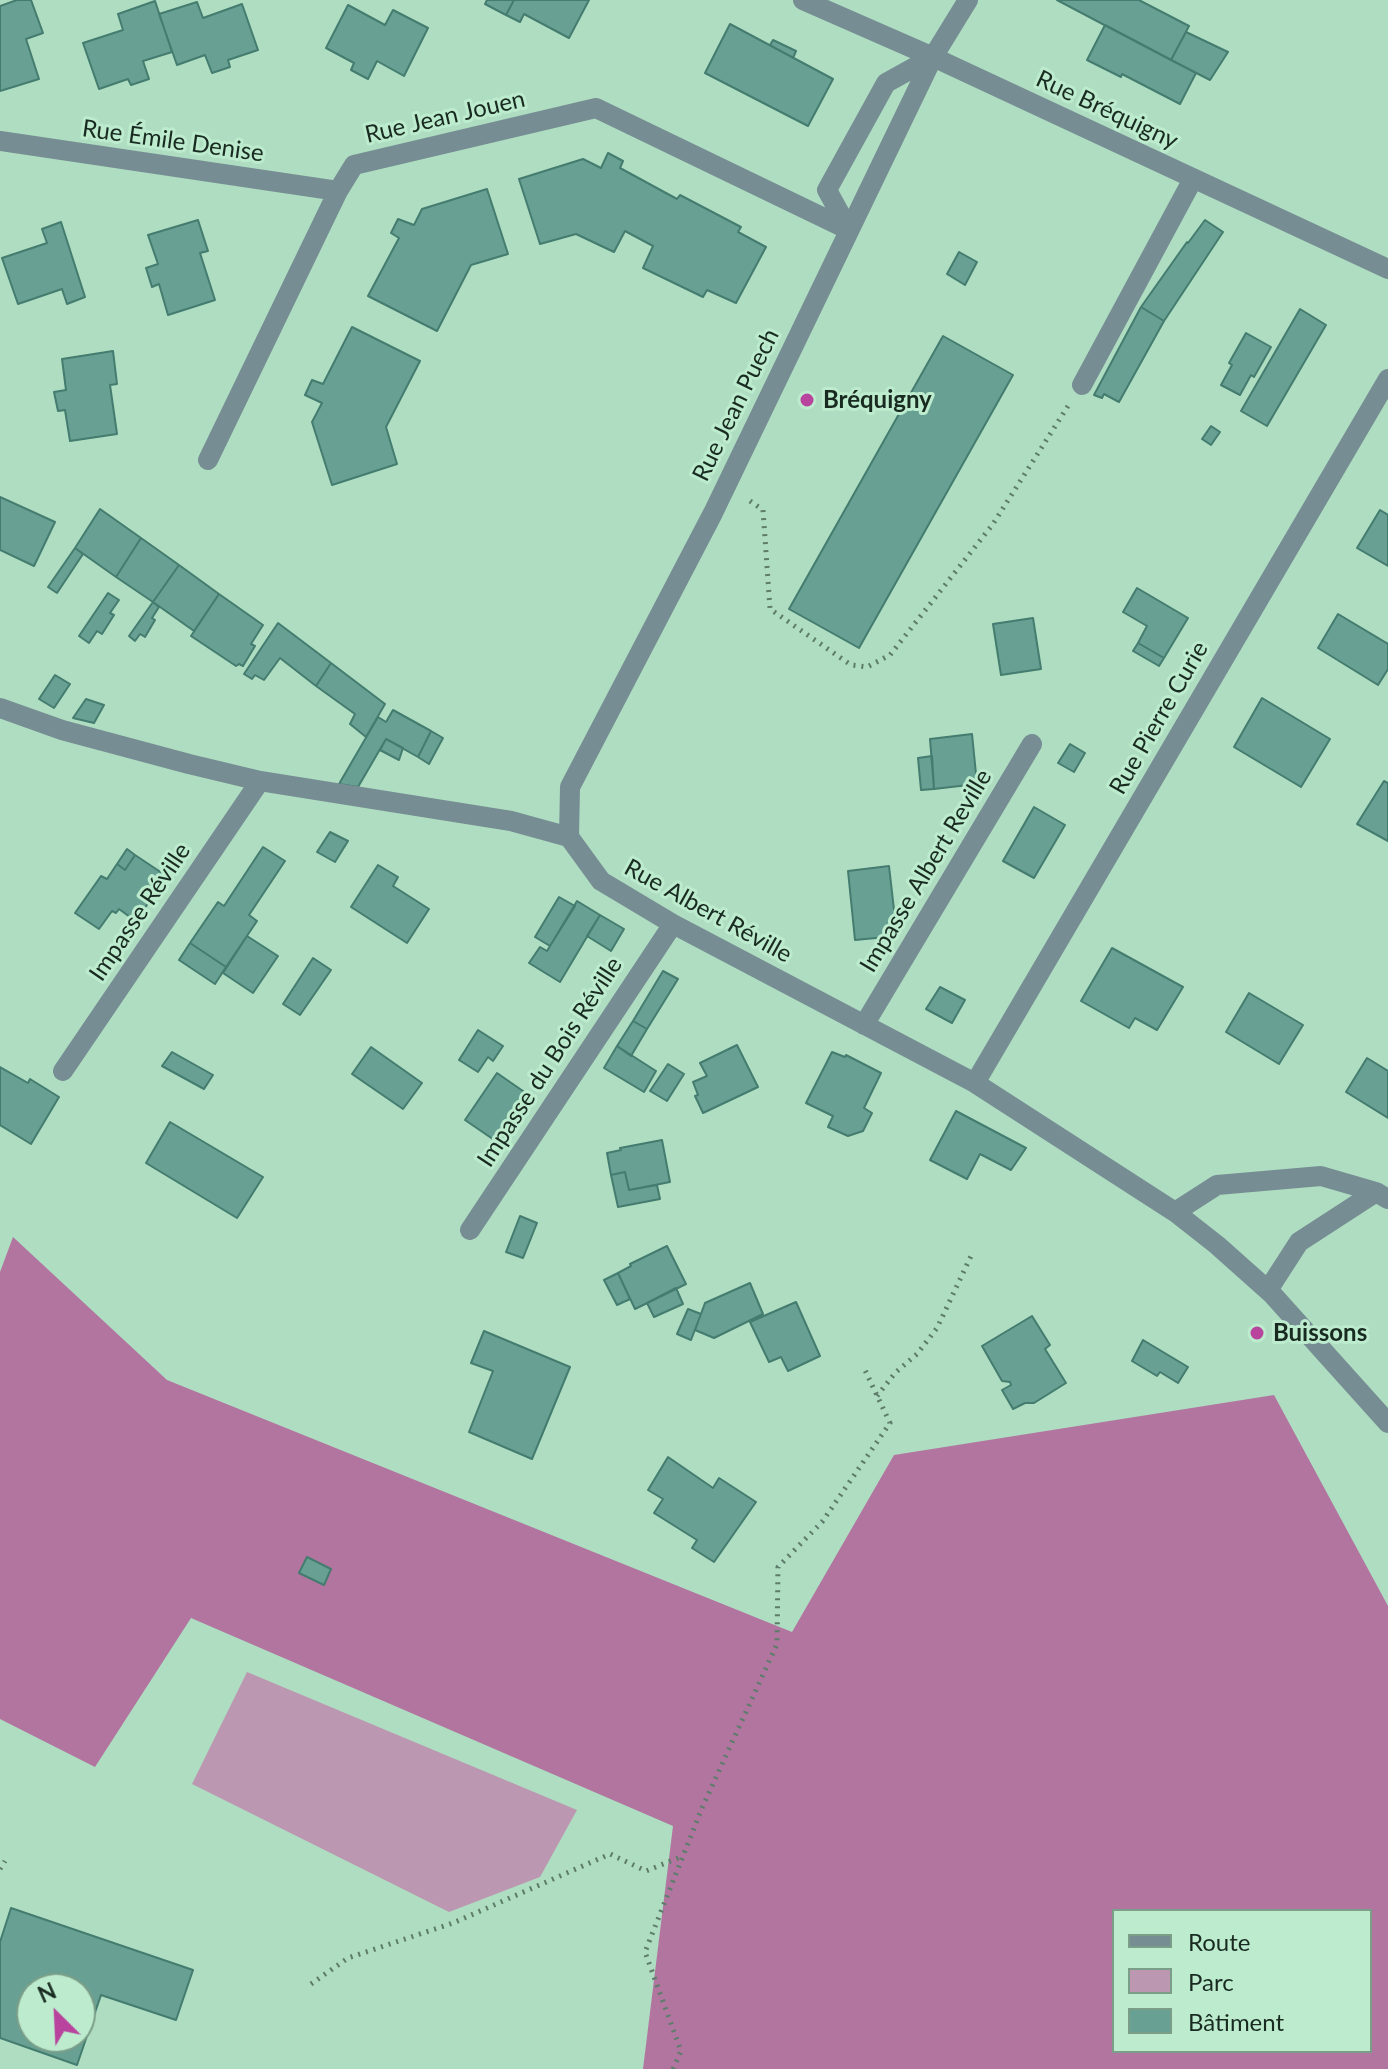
<!DOCTYPE html>
<meta charset="utf-8">
<style>
body{margin:0}
#map{position:relative;width:1388px;height:2069px;overflow:hidden;background:#afddc1;font-family:Lato,sans-serif}
canvas{display:block}
.legend{position:absolute;left:1112px;top:1909px;width:260px;height:144px;box-sizing:border-box;background:#bcebce;border:2px solid #7b9e88;margin:0;padding:10px 14px;list-style:none;font-size:24px;color:#192b20}
.legend li{display:flex;align-items:center;gap:16px;height:40px}
.legend b{width:40px;border:2px solid #7b9e88}
.north{position:absolute;left:16px;top:1973px;width:80px;height:80px;box-sizing:border-box;background:#bcebce;border:2px solid #7b9e88;border-radius:50%;rotate:336deg;font-size:22px;font-weight:700;line-height:32px;text-align:center;color:#192b20}
.north::after{content:'';display:block;margin:auto;width:28px;height:36px;background:#b8449d;clip-path:polygon(50% 0,100% 100%,50% 72%,0 100%)}
</style>
<div id="map">
<canvas width="1388" height="2069"></canvas>
<ul class="legend">
<li><b style="height:10px;background:#768d93"></b>Route</li>
<li><b style="height:22px;background:#bc97b1"></b>Parc</li>
<li><b style="height:22px;background:#68a093"></b>Bâtiment</li>
</ul>
<div class="north">N</div>
</div>
<script>
const ctx = document.querySelector('canvas').getContext('2d');
ctx.lineJoin = 'round';
function paint(path, color) { ctx.fillStyle = color; ctx.fill(path, 'evenodd'); }
function stroke(path, color, width, dash) { ctx.strokeStyle = color; ctx.lineWidth = width; ctx.lineCap = dash ? 'butt' : 'round'; ctx.setLineDash(dash || []); ctx.stroke(path); }
function label(font, color, halo, rows, align = 'center') {
  ctx.font = font + ' Lato,sans-serif'; ctx.lineWidth = 6; ctx.setLineDash([]); ctx.textBaseline = 'middle'; ctx.strokeStyle = halo; ctx.fillStyle = color; for (const [text, x, y, turn = 0] of rows) {
    ctx.save(); ctx.translate(x, y); ctx.rotate((+turn || 0) * Math.PI / 180); ctx.textAlign = isNaN(turn) ? turn : align; if (halo) ctx.strokeText(text, 0, 0); ctx.fillText(text, 0, 0); ctx.restore();
  }
}
paint(new Path2D(`
 M247,1672L577,1810L540,1877L449,1912L192,1784Z`), '#bc97b1');
paint(new Path2D(`
 M13,1237L167,1380L792,1632L894,1455L1274,1395L1388,1606V2069H643L673,1826L191,1618L95,1767L0,1719V1272ZM1114,1911H1370V2051H1114Z`), '#b175a0');
const building = new Path2D(`
 M17,0H31L43,33L26,39L39,79L0,91V6Z
 M487,0H514L506,15L485,4Z
 M514,0H589L569,38L524,14L520,22L506,15Z
 M1057,0H1139L1189,26L1171,60Z
 M155,1L172,52L143,61L149,79L131,85L128,79L99,89L83,43L123,30L118,14Z
 M197,2L203,18L242,4L258,50L228,60L230,67L212,73L205,55L177,65L159,14Z
 M348,5L385,25L393,10L428,28L404,76L377,61L368,79L351,70L354,63L326,48Z
 M730,24L833,79L808,126L705,73Z
 M1105,25L1196,73L1180,104L1122,74L1121,77L1087,60Z
 M1186,32L1228,52L1210,80L1171,60Z
 M773,40L796,51L793,58L770,45Z
 M608,153L623,161L620,168L677,199L680,195L741,227L738,232L766,247L736,303L707,290L703,297L643,268L653,246L625,231L614,252L576,234L540,244L519,179L583,159L601,168Z
 M487,189L508,254L471,265L437,331L368,296L399,238L391,233L398,219L414,225L422,209Z
 M198,220L208,251L200,253L215,300L168,315L159,284L152,287L146,268L158,264L148,235Z
 M1205,220L1223,232L1164,321L1141,307L1187,242L1188,243Z
 M61,222L85,297L67,304L62,289L18,304L2,258L47,243L42,229Z
 M959,252L977,262L965,285L947,274Z
 M1141,307L1164,321L1119,402L1104,394L1102,398L1094,395Z
 M1300,309L1326,325L1267,426L1241,411Z
 M352,327L420,361L386,427L397,464L332,485L312,422L322,403L305,395L312,380L323,384Z
 M1246,333L1271,347L1254,377L1251,375L1240,395L1221,385L1232,365L1229,363Z
 M943,336L1013,375L859,648L789,609Z
 M113,351L117,384L110,385L117,434L70,441L65,410L58,411L54,392L66,390L62,359Z
 M1211,426L1220,432L1211,445L1202,439Z
 M0,497L55,522L34,566L0,550Z
 M100,509L141,538L116,577L75,548Z
 M1380,510L1388,515V566L1357,548Z
 M141,538L179,565L153,602L116,577Z
 M75,548L83,554L57,593L48,587Z
 M179,565L219,594L194,631L153,602Z
 M1137,588L1188,618L1164,658L1138,643L1147,626L1123,612Z
 M108,593L119,600L110,613L114,615L102,634L97,631L89,643L79,636Z
 M219,594L263,625L251,644L255,646L243,666L239,664L236,666L191,636Z
 M153,602L159,607L152,618L155,620L145,637L140,634L135,641L129,636Z
 M1338,614L1388,644V669L1378,685L1318,648Z
 M1033,618L1041,669L1001,675L993,624Z
 M278,623L331,663L316,686L280,658L264,680L255,675L252,679L244,674Z
 M1138,643L1164,658L1159,666L1133,651Z
 M331,663L385,704L366,737L350,724L355,714L316,686Z
 M55,675L70,684L54,708L39,699Z
 M1262,698L1330,739L1301,787L1234,747Z
 M86,699L104,705L94,723L73,718Z
 M393,710L431,731L418,757L386,739L358,787L339,784L378,717L386,722Z
 M431,731L443,738L429,764L418,757Z
 M972,734L977,784L934,789L930,739Z
 M386,739L403,748L399,760L380,750Z
 M1070,744L1085,753L1074,772L1058,763Z
 M932,756L934,789L921,790L918,758Z
 M1384,781L1388,783V841L1357,824Z
 M1034,807L1065,825L1034,878L1003,861Z
 M330,832L348,841L335,862L317,852Z
 M263,847L285,861L249,915L257,921L226,967L190,943L218,902L224,906Z
 M127,849L135,855L125,870L117,864Z
 M135,855L165,875L155,889L157,891L144,909L142,907L134,920L119,909L116,913L112,911L99,929L75,913L101,876L107,879L117,864L125,870Z
 M378,865L398,877L393,886L429,909L407,943L351,907Z
 M889,866L897,936L855,940L848,871Z
 M559,897L575,906L550,946L535,937Z
 M577,901L600,915L560,982L529,963L540,947L547,951Z
 M600,915L624,929L611,951L587,936Z
 M247,936L278,956L253,993L223,973Z
 M190,943L226,967L215,984L179,960Z
 M1112,948L1183,987L1157,1030L1135,1018L1129,1028L1081,1001Z
 M313,958L331,970L300,1015L283,1004Z
 M663,971L678,979L647,1029L633,1021Z
 M940,987L965,1000L952,1023L926,1009Z
 M1249,993L1303,1025L1279,1064L1226,1032Z
 M633,1021L647,1029L631,1056L617,1046Z
 M478,1030L503,1046L493,1061L488,1057L478,1072L459,1060Z
 M737,1045L758,1087L703,1113L695,1096L698,1095L693,1082L707,1076L700,1063Z
 M617,1046L656,1071L644,1092L604,1068Z
 M371,1047L422,1083L403,1109L352,1074Z
 M172,1052L213,1075L204,1089L162,1066Z
 M832,1052L845,1057L846,1055L881,1073L864,1108L872,1113L863,1131L848,1136L828,1127L833,1116L806,1103Z
 M1367,1058L1388,1071V1118L1346,1092Z
 M668,1064L684,1074L667,1101L650,1091Z
 M0,1067L28,1083L30,1079L59,1097L31,1144L0,1125Z
 M497,1073L533,1098L500,1144L465,1120Z
 M956,1111L1026,1148L1011,1170L980,1154L967,1179L930,1160Z
 M170,1122L263,1177L237,1218L146,1163Z
 M662,1140L670,1182L629,1190L625,1172L611,1175L607,1153L621,1150L620,1148Z
 M625,1172L629,1190L657,1185L660,1199L618,1207L611,1175Z
 M520,1216L537,1223L523,1258L506,1252Z
 M667,1246L686,1284L635,1309L618,1273L631,1266L630,1264Z
 M618,1273L630,1299L617,1305L604,1280Z
 M750,1283L763,1314L714,1338L695,1330L705,1303Z
 M676,1288L683,1304L654,1317L647,1303Z
 M796,1302L820,1356L788,1371L781,1357L769,1362L750,1322Z
 M688,1309L701,1314L691,1340L677,1334Z
 M1032,1316L1050,1345L1045,1349L1066,1383L1034,1403H1025L1013,1409L1002,1390L1011,1385L1010,1382L1002,1381L982,1346Z
 M484,1331L570,1367L532,1459L469,1432L493,1371L471,1363Z
 M1143,1340L1188,1367L1178,1383L1160,1372L1157,1376L1132,1361Z
 M668,1457L713,1488L719,1478L756,1502L714,1562L692,1548L697,1540L654,1513L663,1499L648,1490Z
 M307,1557L331,1569L324,1585L299,1573Z
 M11,1908L193,1970L176,2020L101,1995L77,2065L0,2038V1942ZM32,1989H80V2037H32Z`);
paint(building, '#68a093');
stroke(building, '#447c6f', 2);
stroke(new Path2D(`
 M750,501L763,510L770,609L851,665L867,667L890,655L993,524L1068,406
 M877,1396L895,1373L917,1354L937,1328L972,1254
 M0,1869L5,1861
 M311,1984L348,1958L453,1923L610,1854L646,1871L683,1856
 M673,2069L681,2051L645,1952L702,1808L777,1644L778,1567L822,1522L890,1423L864,1368`), '#5d7c69', 5, [2, 6]);
stroke(new Path2D(`
 M803,0L933,57L1388,269
 M0,141L338,191
 M849,230L827,190L886,83L933,57
 M1082,385L1193,179
 M208,460L338,191L354,165L596,108L849,230
 M0,708L62,730L189,764L260,781L511,821L569,837L601,881L673,924L975,1083L1175,1212L1217,1245L1272,1294L1388,1423
 M569,837L570,787L713,513L933,57L968,0
 M864,1025L1032,744
 M63,1071L260,781
 M975,1083L1388,379
 M1175,1212L1217,1185L1321,1176L1376,1192L1388,1199
 M470,1230L673,924
 M1268,1290L1299,1242L1376,1192`), '#768d93', 20);
for (const [x, y, r, color] of [
 [807,400,8,"#b8449d"],
 [1257,1333,8,"#b8449d"]
]) { const dot = new Path2D(); dot.arc(x, y, r, 0, 2 * Math.PI); ctx.fillStyle = color; ctx.fill(dot); stroke(dot, '#bcebce', 3); }
label('24px', '#192b20', '#bcebce', [
 ["Rue Bréquigny",1107,110,25],
 ["Rue Jean Jouen",445,117,-13],
 ["Rue Émile Denise",173,141,8],
 ["Rue Jean Puech",736,405,-64],
 ["Rue Pierre Curie",1159,718,-60],
 ["Impasse Albert Reville",926,871,-59],
 ["Rue Albert Réville",708,911,29],
 ["Impasse Réville",140,912,-56],
 ["Impasse du Bois Réville",550,1062,-57]
]);
label('bold 24px', '#192b20', '#bcebce', [
 ["Bréquigny",823,400],
 ["Buissons",1273,1333]
], 'left');
</script>
